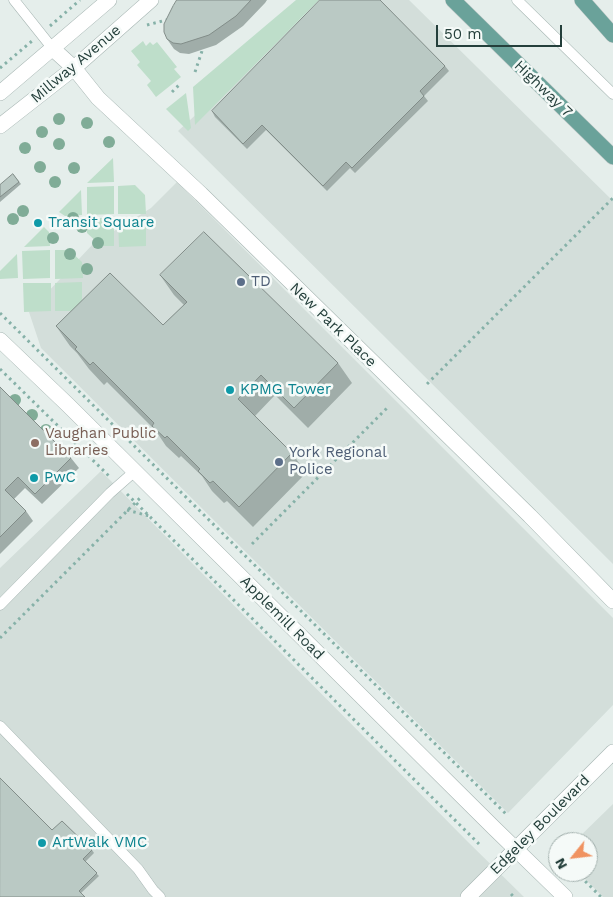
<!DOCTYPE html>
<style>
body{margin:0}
#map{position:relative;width:613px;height:897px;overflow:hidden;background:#e5eeeb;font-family:"Work Sans",sans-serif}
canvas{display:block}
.north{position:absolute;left:548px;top:832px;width:50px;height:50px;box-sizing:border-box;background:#f5faf8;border:1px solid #a1afac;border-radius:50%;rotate:241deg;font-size:14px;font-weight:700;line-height:20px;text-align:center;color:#243f3b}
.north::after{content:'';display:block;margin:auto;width:18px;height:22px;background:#f09361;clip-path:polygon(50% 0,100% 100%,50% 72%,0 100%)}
.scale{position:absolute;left:436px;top:25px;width:126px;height:22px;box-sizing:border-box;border:2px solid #243f3b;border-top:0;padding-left:6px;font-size:15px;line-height:18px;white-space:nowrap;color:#243f3b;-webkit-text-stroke:4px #f5faf8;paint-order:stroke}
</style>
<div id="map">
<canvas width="613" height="897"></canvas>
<div class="north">N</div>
<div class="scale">50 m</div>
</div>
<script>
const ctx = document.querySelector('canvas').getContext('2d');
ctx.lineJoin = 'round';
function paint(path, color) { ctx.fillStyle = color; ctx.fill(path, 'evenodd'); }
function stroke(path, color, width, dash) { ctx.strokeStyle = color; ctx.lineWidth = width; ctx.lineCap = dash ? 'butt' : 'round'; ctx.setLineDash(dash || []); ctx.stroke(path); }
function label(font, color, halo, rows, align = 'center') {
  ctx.font = font + ' "Work Sans",sans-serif'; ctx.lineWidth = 5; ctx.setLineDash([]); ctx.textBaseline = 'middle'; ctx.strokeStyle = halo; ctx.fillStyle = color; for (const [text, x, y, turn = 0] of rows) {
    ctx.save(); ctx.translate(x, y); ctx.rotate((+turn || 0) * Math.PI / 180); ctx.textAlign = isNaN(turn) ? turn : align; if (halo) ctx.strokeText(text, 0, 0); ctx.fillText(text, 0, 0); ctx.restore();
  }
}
paint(new Path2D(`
 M321,0H409L613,201V564L178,131Z
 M177,182L613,618V705L508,813L41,348L29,312L93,244L151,208Z
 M101,471L468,842L524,897H0V568Z
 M613,804V897H603L578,872H588V842H574Z`), '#d3deda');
paint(new Path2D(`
 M296,0H319L195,125L193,87Z
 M143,41L146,46L150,42L153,45L157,42L177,67L174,69L181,77L156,97L147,85L151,81L137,65L140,62L131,51Z
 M186,93L191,128L188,131L166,109Z
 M113,158L114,182L87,183Z
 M135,185L145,195L146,214H118V186Z
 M114,186V214L87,215V187Z
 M81,190L82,215L65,216L59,212Z
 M87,218H114V246H101L87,233Z
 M118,218H146V246L119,247Z
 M44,227L49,232L50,246L24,247Z
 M50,250V278L23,279L22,251Z
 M55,250H69L82,262L83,278L55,279Z
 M17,254L18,278L0,279V271Z
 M82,282V311H55V283Z
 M23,283H51V311L24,312Z`), '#bedeca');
const service = new Path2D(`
 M14,0L53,49
 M517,0L613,94
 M0,605L110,493L135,471
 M0,726L138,869L153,890L160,897`);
const minor = new Path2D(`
 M53,49L74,68L98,98L201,194L530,516L613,601
 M0,93L109,0
 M0,126L74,68L151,0
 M0,340L68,405L494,828L565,897`);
const tertiary = new Path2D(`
 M468,897L613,752`);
const primary = new Path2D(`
 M453,0L613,157
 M582,0L613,35`);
stroke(service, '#a7b6b3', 11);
stroke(minor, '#a7b6b3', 16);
stroke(tertiary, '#a7b6b3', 16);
stroke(primary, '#c2c9c8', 16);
stroke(new Path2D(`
 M147,25L170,19
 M50,26L80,0
 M0,68L32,41
 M195,72L202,51
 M172,92L179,85
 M0,313L507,815
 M0,369L110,477
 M427,384L613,198
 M127,494L479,844
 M127,510L149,516
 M252,544L389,406
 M0,638L141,497
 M555,851L558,855
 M576,872L601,897
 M511,894L514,897`), '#86b1a8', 3, [2.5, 4]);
stroke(service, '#fff', 10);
stroke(minor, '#fff', 15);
stroke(tertiary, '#fff', 15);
stroke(primary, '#6aa29a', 15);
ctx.fillStyle = '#80ac97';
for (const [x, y] of [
 [59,119],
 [87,123],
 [42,132],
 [109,142],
 [59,144],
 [25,148],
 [40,167],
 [74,168],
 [55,182],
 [23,211],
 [73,218],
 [13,219],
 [82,227],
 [53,238],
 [98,243],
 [70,254],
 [87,269],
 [15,400],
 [32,415],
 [46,430]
]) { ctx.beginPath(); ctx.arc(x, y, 6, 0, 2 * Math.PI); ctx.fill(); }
paint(new Path2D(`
 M177,0H267L265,3L243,26L216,45L189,54L180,53L174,49L167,39Z
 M445,66L449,71L424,96L428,101L355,173L350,168L327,191L266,130L247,149L215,117L212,111Z
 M13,174L21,184L0,202V185Z
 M160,275L338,363L352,383L308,428L275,395L255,416L292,453L306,473L253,527L227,501L224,503L212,491L202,476L181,456L179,458L166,446L156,431L107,382L104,385L89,369L77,353L70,346L56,326L163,325L184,305L174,295Z
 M0,387L71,458L79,468L42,504L25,488L14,499L26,511L33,521L0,554Z
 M52,830L92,850L94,853L85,862L99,876L81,893L0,897Z`), '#a0ada9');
const building = new Path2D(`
 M177,0H251L236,16L209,35L181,44L173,43L167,39L164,32V24L173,6Z
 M320,0H380L445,66L420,91L424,96L352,168L346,162L323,186L262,125L243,144L212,111Z
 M13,174L19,182L0,197V185Z
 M204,232L338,363L294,408L261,375L238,399L292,453L239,507L213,481L210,483L198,471L200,469L167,436L165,438L152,426L154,423L93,362L90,365L75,349L77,347L56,326L110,273L163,325L187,302L160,275Z
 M0,387L71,458L35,494L18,477L5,490L26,511L0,537Z
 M0,778L52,830L62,821L92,850L83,859L97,873L79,891L85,897H0Z`);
paint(building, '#bac9c4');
stroke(building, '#828d89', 1);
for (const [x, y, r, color] of [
 [38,223,5,"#0f9aa8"],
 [241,282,5,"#5c6f8a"],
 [230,390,5,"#0f9aa8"],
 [35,443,5,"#8d6e63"],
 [279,462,5,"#5c6f8a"],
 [34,478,5,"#0f9aa8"],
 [42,843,5,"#0f9aa8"]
]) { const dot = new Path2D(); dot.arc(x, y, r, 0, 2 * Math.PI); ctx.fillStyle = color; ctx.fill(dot); stroke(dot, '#f5faf8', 2); }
label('15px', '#243f3b', '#f5faf8', [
 ["Millway Avenue",76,64,-40],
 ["Highway 7",543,89,44],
 ["New Park Place",333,325,44],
 ["Applemill Road",282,618,45],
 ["Edgeley Boulevard",540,825,-45]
]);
label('15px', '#0d838f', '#f5faf8', [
 ["Transit Square",48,223],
 ["KPMG Tower",240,390],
 ["PwC",44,478],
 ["ArtWalk VMC",52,843]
], 'left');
label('15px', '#4e5e75', '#f5faf8', [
 ["TD",251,282],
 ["York Regional",289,453],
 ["Police",289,470]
], 'left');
label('15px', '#785e54', '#f5faf8', [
 ["Vaughan Public",45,434],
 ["Libraries",45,451]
], 'left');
</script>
